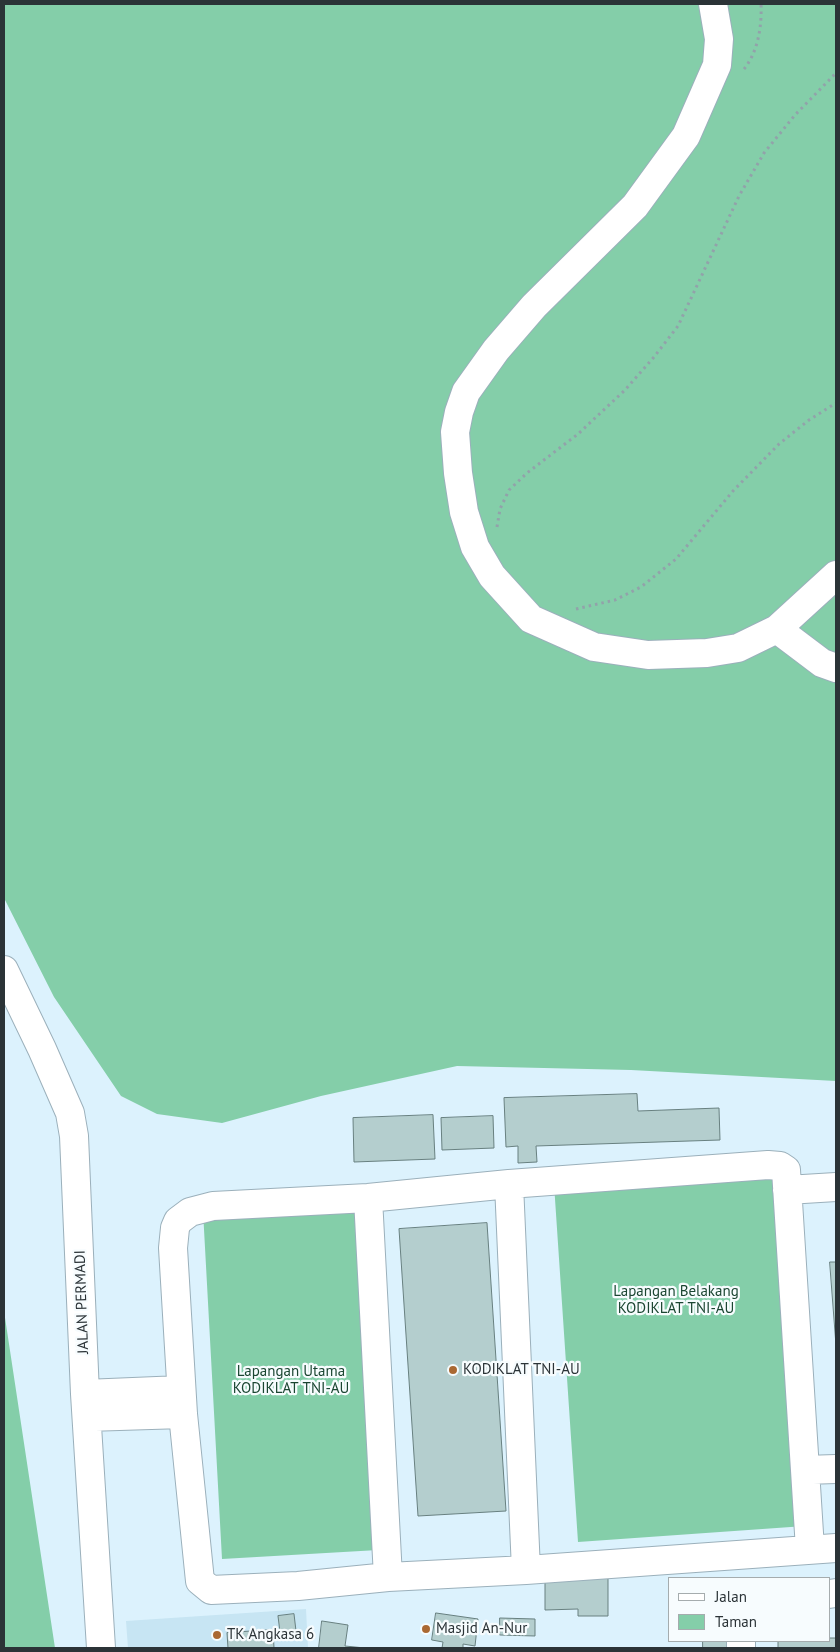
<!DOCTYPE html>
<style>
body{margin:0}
#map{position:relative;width:840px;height:1652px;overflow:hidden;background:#dcf2fd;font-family:"PT Sans",sans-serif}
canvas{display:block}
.frame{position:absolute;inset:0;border:5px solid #2b3337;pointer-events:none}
.legend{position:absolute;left:668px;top:1577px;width:162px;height:65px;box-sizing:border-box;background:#f7fcfe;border:1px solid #a5acae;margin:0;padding:6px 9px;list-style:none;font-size:15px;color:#2b3337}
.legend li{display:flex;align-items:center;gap:10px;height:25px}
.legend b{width:25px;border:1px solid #a5acae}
</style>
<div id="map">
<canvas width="840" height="1652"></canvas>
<div class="frame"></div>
<ul class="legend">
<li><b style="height:6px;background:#fff"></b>Jalan</li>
<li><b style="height:14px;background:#84cea9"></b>Taman</li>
</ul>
</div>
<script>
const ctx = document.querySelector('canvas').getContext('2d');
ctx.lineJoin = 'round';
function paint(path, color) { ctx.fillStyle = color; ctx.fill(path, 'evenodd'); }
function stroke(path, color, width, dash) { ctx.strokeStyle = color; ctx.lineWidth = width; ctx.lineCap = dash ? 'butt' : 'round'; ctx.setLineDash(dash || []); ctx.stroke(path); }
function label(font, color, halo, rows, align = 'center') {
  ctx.font = font + ' "PT Sans",sans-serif'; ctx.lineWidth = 4.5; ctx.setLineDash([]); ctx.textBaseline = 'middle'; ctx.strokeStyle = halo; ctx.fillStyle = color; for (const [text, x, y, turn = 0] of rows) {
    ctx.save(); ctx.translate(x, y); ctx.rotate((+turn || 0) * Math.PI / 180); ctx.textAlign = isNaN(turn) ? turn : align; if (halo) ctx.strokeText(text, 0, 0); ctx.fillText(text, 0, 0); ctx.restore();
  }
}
paint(new Path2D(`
 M306,1609L308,1648H128L126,1621Z`), '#c7e5f3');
paint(new Path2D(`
 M4,4H836V1081L631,1070L457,1066L321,1096L222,1123L157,1114L121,1096L54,997L4,898Z
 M781,1169L805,1526L578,1542L554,1184Z
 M359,1202L378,1550L222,1559L203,1211Z
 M4,1311L55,1648H4Z`), '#84cea9');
const building = new Path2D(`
 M637,1094L638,1111L719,1108L720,1140L536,1146L537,1162L518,1163V1146L506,1147L504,1098Z
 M433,1115L435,1159L354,1162L353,1118Z
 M493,1116L494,1148L442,1150L441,1118Z
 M487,1223L506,1511L418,1516L399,1229Z
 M830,1262H836V1345Z
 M608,1574V1616H578V1609L545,1610V1575Z
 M436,1613L478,1619L475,1646L463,1644V1648H442L443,1642L432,1640Z
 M294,1614L296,1631L280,1632L278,1616Z
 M500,1618L535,1619V1636L500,1635Z
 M322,1621L348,1625L345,1646L365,1648H319Z
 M273,1630L274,1648H228L227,1633Z
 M829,1638H836V1648H778V1641H829Z
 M703,1641H736V1648H703Z`);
paint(building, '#b4cece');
stroke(building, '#688080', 1);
const minor = new Path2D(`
 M713,4L719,39L717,65L686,136L635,206L534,306L496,350L466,392L459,412L455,432L458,473L464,512L475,547L492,576L531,619L594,647L648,655L707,653L738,648L777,629L836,575
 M777,629L822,663L836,668
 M4,970L42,1049L70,1113L74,1136L85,1394L101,1648
 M509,1184L526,1570
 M787,1190L836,1187
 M368,1198L388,1577
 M85,1394L181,1390
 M87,1417L183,1414
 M805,1470L836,1469
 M810,1549L786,1170L780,1166L768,1165L509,1184L368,1198L213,1206L190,1212L178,1221L175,1228L173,1248L183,1414L200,1581L211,1590L298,1586L388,1577L526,1570L836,1548
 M829,1594L836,1593
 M741,1641V1648`);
stroke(minor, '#9bb0bb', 30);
stroke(new Path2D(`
 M744,69C758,52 762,26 761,4
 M497,527L500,509L509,490L527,473L578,434L625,390L654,357L678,326L739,196L764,153L795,115L836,73
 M576,609L615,600L641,587L676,559L733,491L779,444L809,420L836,403`), '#92a2aa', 3, [2.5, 4]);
stroke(minor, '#fff', 28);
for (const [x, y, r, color] of [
 [453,1370,5,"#aa6933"],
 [426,1629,5,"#aa6933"],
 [217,1635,5,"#aa6933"]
]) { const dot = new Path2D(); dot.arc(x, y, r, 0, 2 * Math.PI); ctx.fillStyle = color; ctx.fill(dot); stroke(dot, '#f7fcfe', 2); }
label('15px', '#1b4632', '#f7fcfe', [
 ["Lapangan Belakang",676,1292],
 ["KODIKLAT TNI-AU",676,1309],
 ["Lapangan Utama",291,1372],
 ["KODIKLAT TNI-AU",291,1389]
]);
label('15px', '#2b3337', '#f7fcfe', [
 ["JALAN PERMADI",82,1302,-92]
]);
label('15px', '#2b3337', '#f7fcfe', [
 ["KODIKLAT TNI-AU",463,1370],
 ["Masjid An-Nur",436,1629],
 ["TK Angkasa 6",227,1635]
], 'left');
</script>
